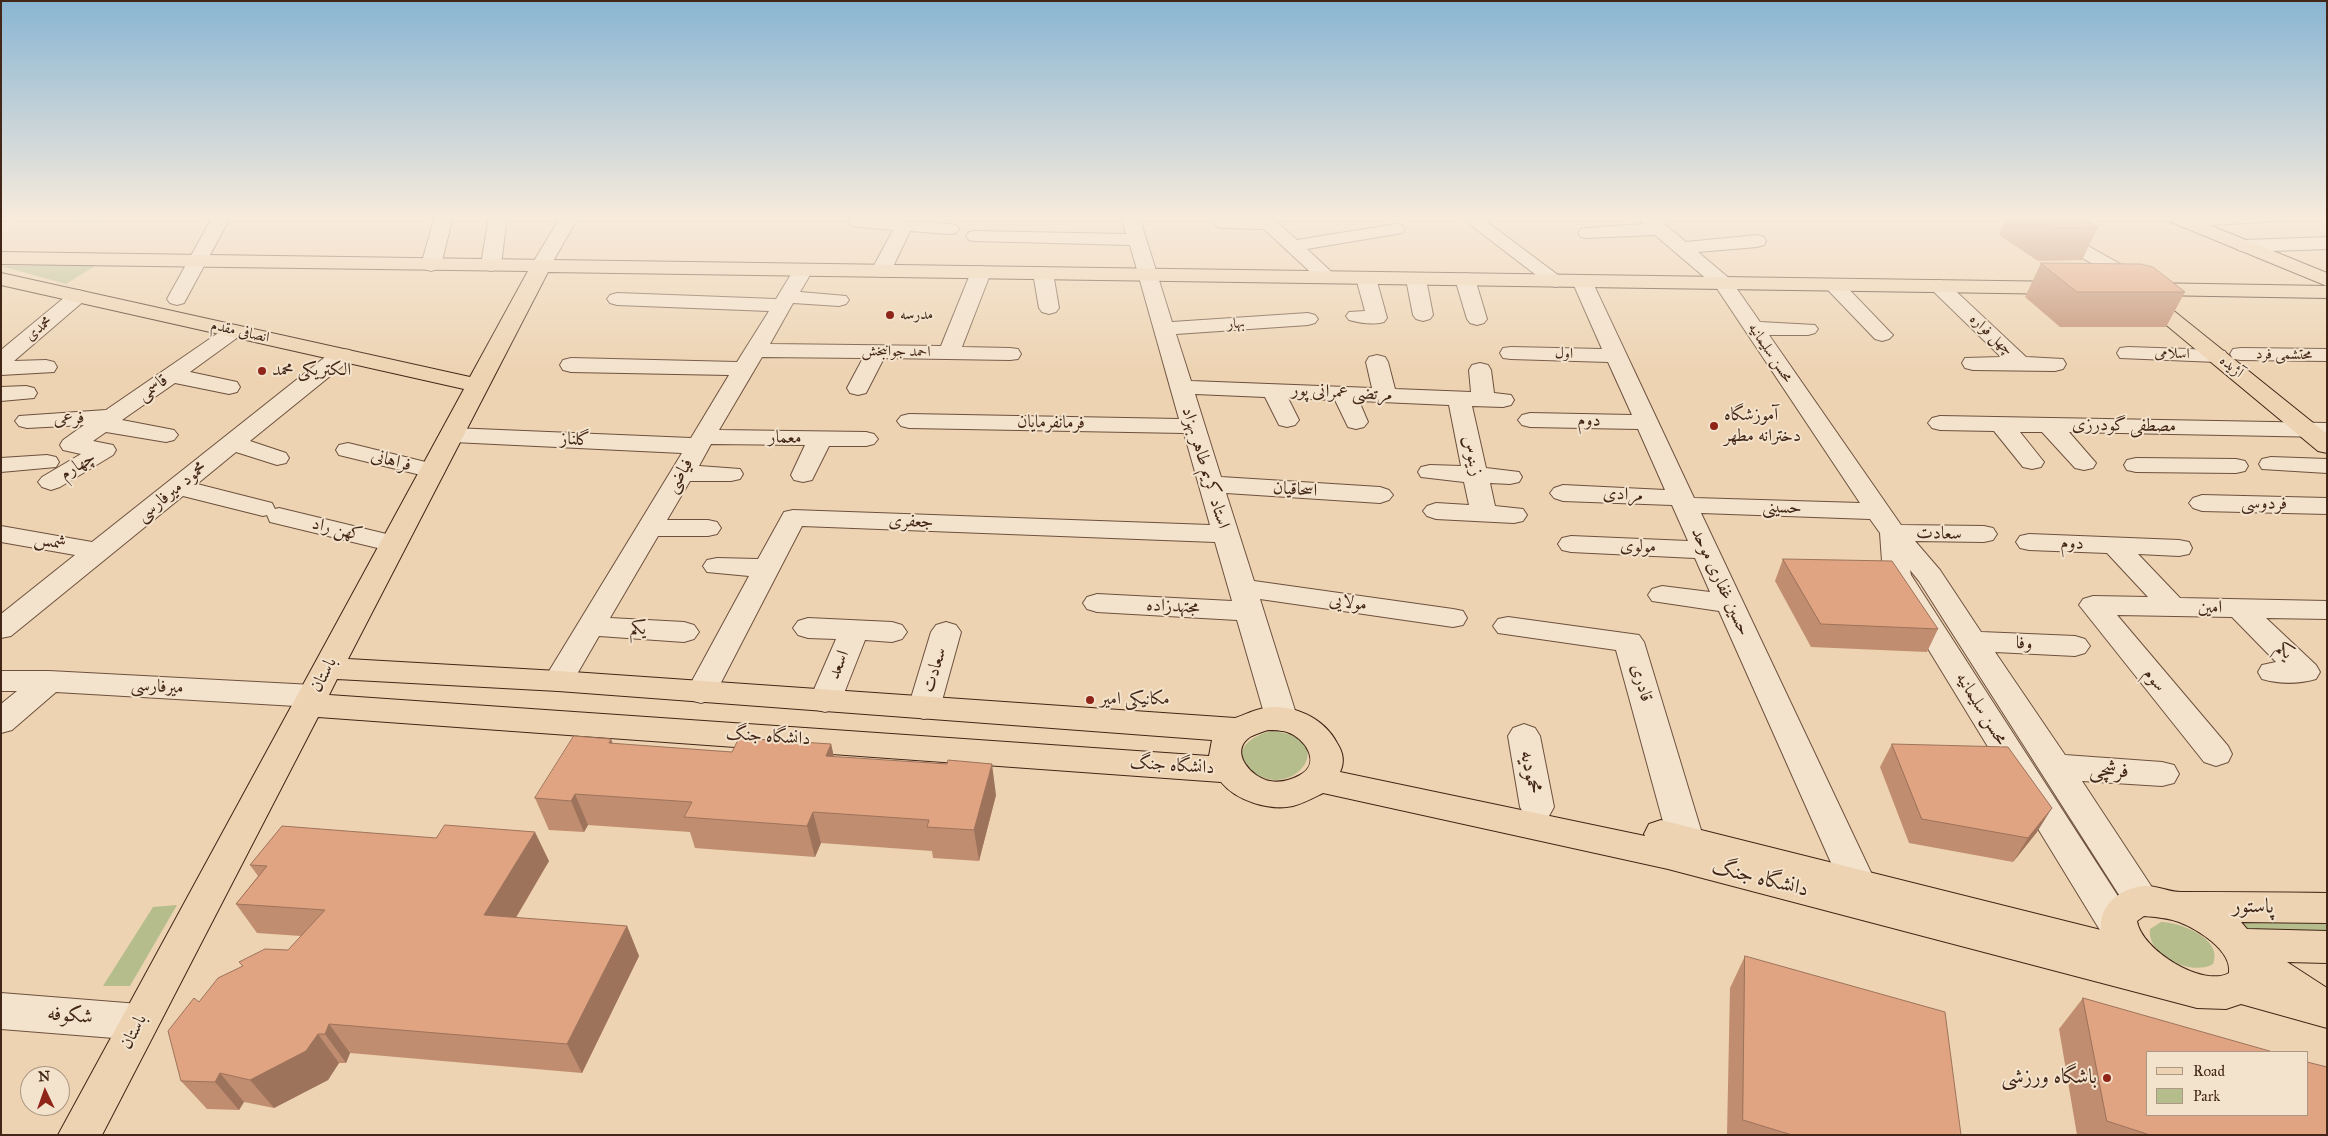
<!DOCTYPE html>
<meta charset="utf-8">
<style>
body{margin:0}
#map{position:relative;width:2328px;height:1136px;overflow:hidden;background:#edd3b1;font-family:"IM FELL Great Primer",serif}
canvas{display:block}
.frame{position:absolute;inset:0;border:2px solid #422617;pointer-events:none}
.legend{position:absolute;left:2146px;top:1051px;width:162px;height:65px;box-sizing:border-box;background:#f3e2cc;border:1px solid #ac9784;margin:0;padding:6px 9px;list-style:none;font-size:15px;color:#422617}
.legend li{display:flex;align-items:center;gap:10px;height:25px}
.legend b{width:25px;border:1px solid #ac9784}
.north{position:absolute;left:20px;top:1066px;width:50px;height:50px;box-sizing:border-box;background:#f3e2cc;border:1px solid #ac9784;border-radius:50%;rotate:357deg;font-size:14px;font-weight:700;line-height:20px;text-align:center;color:#422617}
.north::after{content:'';display:block;margin:auto;width:18px;height:22px;background:#8f2418;clip-path:polygon(50% 0,100% 100%,50% 72%,0 100%)}
</style>
<div id="map">
<canvas width="2328" height="1136"></canvas>
<div class="frame"></div>
<ul class="legend">
<li><b style="height:6px;background:#edd3b1"></b>Road</li>
<li><b style="height:14px;background:#b6bd8d"></b>Park</li>
</ul>
<div class="north">N</div>
</div>
<script>
const ctx = document.querySelector('canvas').getContext('2d');
ctx.lineJoin = 'round';
function paint(path, color) { ctx.fillStyle = color; ctx.fill(path, 'evenodd'); }
function stroke(path, color, width, dash) { ctx.strokeStyle = color; ctx.lineWidth = width; ctx.lineCap = dash ? 'butt' : 'round'; ctx.setLineDash(dash || []); ctx.stroke(path); }
function label(font, color, halo, rows, align = 'center') {
  ctx.font = font + ' "IM FELL Great Primer",Amiri,serif'; ctx.lineWidth = 4; ctx.setLineDash([]); ctx.textBaseline = 'middle'; ctx.strokeStyle = halo; ctx.fillStyle = color; for (const [text, x, y, turn = 0] of rows) {
    ctx.save(); ctx.translate(x, y); ctx.rotate((+turn || 0) * Math.PI / 180); ctx.textAlign = isNaN(turn) ? turn : align; if (halo) ctx.strokeText(text, 0, 0); ctx.fillText(text, 0, 0); ctx.restore();
  }
}
paint(new Path2D(`
 M1,266H95L66,284Z
 M1272,731C1345,738 1290,806 1250,769C1229,750 1253,735 1272,731Z
 M177,905L130,986H103L153,907Z
 M2225,917L2327,920V933L2243,931Z
 M2161,922C2180,922 2224,939 2213,964C2192,977 2146,955 2150,929Z`), '#b6bd8d');
const minor = new Path2D(`
 M75,216H104L101,220L83,222L77,221Z
 M213,216H231L184,303L177,305L170,303L167,299Z
 M435,216H453L441,265L438,269L431,271L424,269L421,265Z
 M489,216H507L501,265L498,269L491,271L484,269L481,265Z
 M561,216H579L548,270L541,272L534,270L531,266Z
 M1121,216H1139L1172,322L1308,313L1315,315L1318,319L1315,323L1308,325L1176,334L1191,381L1372,388L1366,362L1369,357L1377,355L1385,357L1388,362L1395,389L1471,392L1469,370L1472,365L1480,363L1488,365L1491,370L1494,393L1511,395L1514,400L1511,405L1503,407L1472,406L1486,468L1519,472L1522,477L1519,482L1510,484L1490,483L1495,506L1523,509L1527,515L1523,521L1514,523L1436,519L1427,516L1423,511L1427,506L1436,503L1469,505L1464,482L1421,477L1418,472L1421,467L1430,465L1461,466L1449,405L1359,401L1368,422L1364,427L1356,429L1348,427L1335,400L1288,398L1299,420L1295,425L1287,427L1279,425L1265,397L1195,394L1221,477L1380,487L1389,490L1393,495L1389,500L1380,503L1226,493L1254,581L1453,609L1463,611L1467,618L1463,625L1453,627L1260,599L1298,720L1293,728L1282,731L1271,728L1266,720L1237,620L1097,612L1087,609L1083,603L1087,597L1097,594L1232,601L1215,542L802,526L712,700L701,703L690,700L686,692L749,576L707,572L703,566L707,560L717,558L758,559L784,512L793,510L1210,525L1184,433L909,428L901,426L897,421L901,416L909,414L1179,419L1130,245L975,241L969,240L966,236L969,232L975,231L1126,234Z
 M1251,216H1270L1297,240L1396,224L1402,225L1405,229L1402,233L1396,234L1307,249L1337,277L1334,281L1327,283L1320,281L1264,229L1223,228L1217,227L1214,223L1217,219L1253,218Z
 M1459,216H1479L1566,281L1563,285L1556,287L1549,285Z
 M1635,216H1655L1686,242L1757,235L1764,237L1766,241L1764,245L1757,247L1698,252L1730,279L1760,322L1815,325L1818,329L1815,333L1808,335H1769L1901,525L1984,526L1993,528L1997,534L1993,540L1984,542L1915,541L1940,570L1981,632L2075,636L2085,639L2090,646L2085,653L2075,656L1995,652L2065,755L2162,762L2174,765L2179,774L2174,783L2162,786L2082,781L2161,901L2156,912L2143,916L2130,912L1919,581L1910,570L1911,575L2132,918L2138,929L2132,940L2119,945L2106,940L1883,575L1880,533L1870,519L1701,513L1876,883L1871,893L1858,898L1845,893L1840,883L1719,611L1652,601L1648,595L1652,589L1662,586L1710,592L1695,558L1571,552L1562,550L1558,544L1562,538L1571,536L1688,541L1672,505L1563,501L1554,498L1550,493L1554,488L1563,485L1665,490L1638,429L1530,427L1522,425L1518,420L1522,415L1530,413L1632,415L1608,362L1511,359L1503,358L1500,353L1503,348L1511,347L1602,349L1572,281L1575,277L1582,275L1589,277L1592,281L1694,498L1860,503L1716,287L1655,235L1587,238L1581,237L1578,233L1581,229L1587,228L1643,224Z
 M2013,216H2035L2145,278L2148,282L2145,286L2138,288L2131,286L2016,220Z
 M2197,216H2286L2283,220L2277,221L2185,227L2179,226L2176,222L2179,218Z
 M857,217L950,224L956,225L959,229L956,233L950,234L910,231L891,271L888,275L881,277L874,275L871,271L893,230L851,226L848,222L851,218Z
 M2327,237V249L2245,252L2238,250L2236,246L2238,242L2245,240Z
 M803,264L810,266L813,270L800,292L846,296L849,300L846,304L839,306L793,303L770,344L941,346L971,272L974,268L981,266L988,268L991,272L962,347L1010,348L1018,349L1021,354L1018,359L1010,360L884,358L866,393L858,395L850,393L847,388L863,358L762,357L719,430L866,432L874,434L878,439L874,444L866,446H829L812,480L803,482L794,480L791,475L805,445L711,444L699,466L740,469L743,474L740,479L731,481H690L667,520H708L717,522L721,528L717,534L708,536H658L610,618L684,622L694,625L699,632L694,639L684,642L599,636L569,688L558,691L547,688L543,681L682,453L453,442L445,440L441,435L445,430L453,428L691,438L729,375L571,372L563,370L560,365L563,360L571,358L737,362L769,311L617,305L610,303L607,299L610,295L617,293L776,299L796,266Z
 M1043,267L1050,269L1053,273L1059,308L1056,312L1049,314L1042,312L1039,308L1033,273L1036,269Z
 M1366,272L1373,274L1376,278L1387,318L1384,322C1373,325 1360,323 1349,320L1346,316L1349,312L1365,311L1356,278L1359,274Z
 M1416,273L1423,275L1426,279L1433,315L1430,319L1423,321L1416,319L1413,315L1406,279L1409,275Z
 M1465,273L1472,275L1475,279L1487,319L1484,323L1477,325L1470,323L1467,319L1455,279L1458,275Z
 M1834,279L1841,281L1889,331L1893,335L1889,339L1882,341L1875,339L1827,289L1824,285L1827,281Z
 M1939,280L1946,282L2026,357L2063,359L2066,364L2063,369L2055,371L1973,370L1965,368L1962,363L1965,358L2001,357L1932,290L1929,286L1932,282Z
 M78,290L85,292L88,296L85,300L14,361L46,360L54,362L57,367L54,372L1,375V350L71,292Z
 M234,325L241,327L244,331L241,335L190,372L237,382L240,387L237,392L229,394L175,383L122,420L174,430L178,435L174,440L166,442L106,432L93,441L113,445L116,450L113,455L60,487L51,490L42,487L38,482L42,477L81,454L63,450L60,445L63,440L84,425L27,428L19,426L15,421L19,416L106,410L227,327Z
 M2128,347L2217,350L2225,351L2228,356L2225,361L2217,362L2120,358L2117,353L2120,348Z
 M2241,348L2327,349V361L2241,360L2233,359L2230,354L2233,349Z
 M342,349L350,350L353,355L350,360L250,441L286,453L289,458L286,463L277,465L236,452L197,484L272,503L275,509L279,508L403,538L407,544L403,550L394,552L270,522L267,515L263,516L183,496L11,636L1,638V614L75,555L1,542V526L92,542L334,350Z
 M26,386L34,388L37,393L34,398L1,401V387Z
 M1940,416L2327,423V437L2069,432L2096,463L2093,468L2084,470L2075,468L2042,432H2020L2044,462L2041,467L2032,469L2023,467L1994,431L1940,430L1932,428L1928,423L1932,418Z
 M348,443L442,466L445,471L442,476L433,478L339,455L336,450L339,445Z
 M47,455L56,457L59,462L56,467L1,472V458Z
 M2271,457L2327,459V473L2262,469L2259,464L2262,459Z
 M2136,458L2236,459L2245,461L2248,466L2245,471L2236,473L2136,472L2127,470L2124,465L2127,460Z
 M2202,495L2327,498V514L2202,511L2193,508L2189,503L2193,498Z
 M2029,534L2179,540L2189,542L2192,548L2189,554L2179,556L2138,554L2180,598L2327,601V619L2266,618L2316,665L2320,672L2316,679C2299,684 2279,684 2262,679L2258,672L2262,665L2276,662L2232,617L2117,615L2228,746L2232,754L2228,762L2216,766L2204,762L2079,605L2083,599L2093,596L2148,597L2107,553L2029,550L2020,548L2016,542L2020,536Z
 M1508,617L1639,635L1644,642L1704,840L1698,850L1686,854L1674,850L1668,840L1616,650L1498,633L1493,626L1498,619Z
 M808,618L892,622L902,625L907,632L902,639L892,642L865,640L841,701L836,709L825,712L814,709L809,701L836,639L808,638L798,635L793,628L798,621Z
 M946,622L956,625L961,632L940,708L935,716L924,719L913,716L908,708L931,632L936,625Z
 M1,671H49L313,685L324,688L329,696L324,704L313,707L56,692L12,730L1,733V704L17,691H1Z
 M1524,724L1535,728L1540,736L1554,807L1549,816L1537,820L1525,816L1520,807L1508,736L1513,728Z
 M1,993L139,1004L153,1009L159,1022L153,1035L139,1040L1,1029Z`);
const major = new Path2D(`
 M1,216H11L8,220L1,221Z
 M2163,216H2187L2327,273V286L2166,220Z
 M1,252L2068,282L2075,284L2078,288L2075,292L2068,294L548,272L348,659L558,671L1235,718C1244,715 1254,710 1264,708C1292,703 1324,718 1337,743C1343,752 1345,762 1340,772L1645,836L1644,834L1649,824L1661,820L2101,930C2099,905 2120,888 2144,886C2156,885 2169,892 2181,892C2229,892 2278,892 2327,893V923L2241,922L2247,929L2327,931V963L2287,962L2327,988V1028L2241,1004L2226,1009L2197,1008L1668,869L1323,793C1313,798 1304,803 1293,806C1270,811 1236,801 1221,782L318,717L102,1135H58L464,389L1,285V273L470,377L528,271L1,264ZM337,679L558,691L1212,740L1209,756L329,695ZM1268,730C1274,730 1281,730 1287,732C1305,738 1322,763 1300,775C1291,780 1281,783 1270,781C1252,778 1228,752 1250,737C1255,734 1262,732 1268,730ZM2144,916C2156,917 2168,918 2179,922C2197,929 2232,950 2229,973C2202,988 2141,949 2137,921Z
 M2146,283L2327,286V298L2154,295L2327,434V453L2318,451L2135,299L2132,295L2139,285Z`);
stroke(minor, '#6d513e', 2);
stroke(major, '#422617', 2);
paint(minor, '#f3e2cc');
paint(major, '#edd3b1');
paint(new Path2D(`
 M2007,216H2078L2098,227L2082,260L2038,261L1999,235Z
 M2041,263L2185,292L2166,327H2060L2025,297Z
 M1783,559L1938,629L1927,652L1811,647L1775,581Z
 M613,744L732,752L831,744L834,757L996,795L979,861L933,858L932,851L821,843L815,857L695,848L690,832L588,825L584,832L549,830L535,798Z
 M1892,744L2037,832L2013,862L1909,843L1880,767Z
 M549,861L516,918L627,926L639,956L582,1073L350,1053L346,1063H339L328,1080L274,1108L244,1102L239,1110L207,1109L181,1081L199,1002L243,967L239,962L288,950L301,936L257,933L236,904L258,876L250,865Z
 M1745,956L1961,1135H1727L1730,988Z
 M2083,998L2327,1135H2077L2059,1029Z`), '#c18d70');
paint(new Path2D(`
 M611,739L623,770L609,743Z
 M831,744L838,775L826,756Z
 M992,764L996,795L979,861L974,830Z
 M575,794L588,825L584,832L571,801Z
 M2052,808L2037,832L2013,862L2028,838Z
 M813,812L821,843L815,857L807,826Z
 M535,832L549,861L500,944L484,915Z
 M627,926L639,956L582,1073L567,1044Z
 M329,1024L350,1053L346,1063L325,1034Z
 M318,1034L339,1063L328,1080L274,1108L250,1080Z
 M220,1073L244,1102L239,1110L215,1082Z`), '#9d735b');
const building = new Path2D(`
 M2035,216H2078L2098,227L2053,228Z
 M2041,263L2141,264L2153,267L2185,292H2077Z
 M1783,559L1892,561L1938,629L1821,624Z
 M574,736L611,739L609,743L732,752L739,738L831,744L826,756L947,764L948,760L992,764L974,830L927,827L929,820L813,812L807,826L684,817L692,802L575,794L571,801L535,798Z
 M1892,744L2008,747L2052,808L2028,838L1922,819Z
 M445,825L535,832L484,915L627,926L567,1044L329,1024L325,1034H318L306,1051L250,1080L220,1073L215,1082L181,1081L168,1031L194,998L199,1002L218,978L243,966L239,962L265,949L288,950L325,910L236,904L267,866L250,865L282,826L436,838Z
 M1745,956L1945,1012L1961,1135H1792L1743,1120Z
 M2083,998L2273,1052H2147V1115H2307V1062L2327,1067V1135H2150L2107,1121Z`);
paint(building, '#e0a482');
stroke(building, '#9d735b', 1);
const sky = ctx.createLinearGradient(0, 0, 0, 375);
sky.addColorStop(0, '#89b5d3');
sky.addColorStop(0.58, '#f7ebdc');
sky.addColorStop(1, '#f7ebdc00');
ctx.fillStyle = sky;
ctx.fillRect(0, 0, 2328, 375);
for (const [x, y, r, color] of [
 [890,315,5,"#8f2418"],
 [262,371,5,"#8f2418"],
 [1714,426,5,"#8f2418"],
 [1090,700,5,"#8f2418"],
 [2107,1078,5,"#8f2418"]
]) { const dot = new Path2D(); dot.arc(x, y, r, 0, 2 * Math.PI); ctx.fillStyle = color; ctx.fill(dot); stroke(dot, '#f3e2cc', 2); }
label('15px', '#422617', '#f3e2cc', [
 ["مدرسه",900,315]
], 'left');
label('15px', '#422617', '#f3e2cc', [
 ["بهار",1236,324,-4],
 ["محمدی",39,329,-40],
 ["انصافی مقدم",240,332,13],
 ["چهل فواره",1991,335,43],
 ["احمد جوانبخش",896,352,1],
 ["محسن سلیمانیه",1770,353,56],
 ["اول",1564,354,2],
 ["اسلامی",2172,354,2],
 ["محتشمی فرد",2284,355,1],
 ["آژیده",2231,367,39]
]);
label('18px', '#422617', '#f3e2cc', [
 ["الکتریکی محمد",272,371],
 ["آموزشگاه",1724,416],
 ["دخترانه مطهر",1724,437],
 ["مکانیکی امیر",1100,700]
], 'left');
label('18px', '#422617', '#f3e2cc', [
 ["قاسمی",153,388,-35],
 ["مرتضی عمرانی پور",1342,393,3],
 ["فرعی",69,419,-3],
 ["دوم",1589,421,1],
 ["فرمانفرمایان",1051,423,1],
 ["مصطفی گودرزی",2124,426,1],
 ["معمار",785,438,1],
 ["گلناز",575,440,3],
 ["زینوس",1472,456,78],
 ["فراهانی",391,461,15],
 ["چهارم",78,466,-32],
 ["استاد کریم طاهر بهزاد",1205,468,73],
 ["فیاضی",680,476,-59],
 ["اسحاقیان",1295,490,4],
 ["محمود میرفارسی",172,492,-39],
 ["مرادی",1623,495,3],
 ["فردوسی",2264,504,1],
 ["حسینی",1782,508,2],
 ["جعفری",911,522,2],
 ["کهن راد",337,530,14],
 ["سعادت",1939,534,1],
 ["شمس",50,542,10],
 ["دوم",2072,544,2],
 ["مولوی",1638,547,2],
 ["حسین غفاری موحد",1720,582,65],
 ["مولایی",1348,603,8],
 ["مجتهدزاده",1173,607,3],
 ["امین",2210,608,1],
 ["یکم",638,629,4],
 ["وفا",2024,644,3],
 ["یکم",2284,651,44],
 ["اسعد",839,665,-68],
 ["سعادت",935,670,-73],
 ["باستان",324,675,-62],
 ["سوم",2154,680,50],
 ["قادری",1641,683,74],
 ["میرفارسی",157,687,3],
 ["محسن سلیمانیه",1981,709,58],
 ["دانشگاه جنگ",768,737,4],
 ["دانشگاه جنگ",1172,766,4],
 ["باستان",134,1032,-62]
]);
label('21px', '#422617', '#f3e2cc', [
 ["فرشچی",2109,771,3],
 ["محمودیه",1530,772,79],
 ["دانشگاه جنگ",1760,879,14],
 ["پاستور",2253,907,1],
 ["شکوفه",70,1016,5]
]);
label('21px', '#422617', '#f3e2cc', [
 ["باشگاه ورزشی",2097,1078]
], 'right');
</script>
